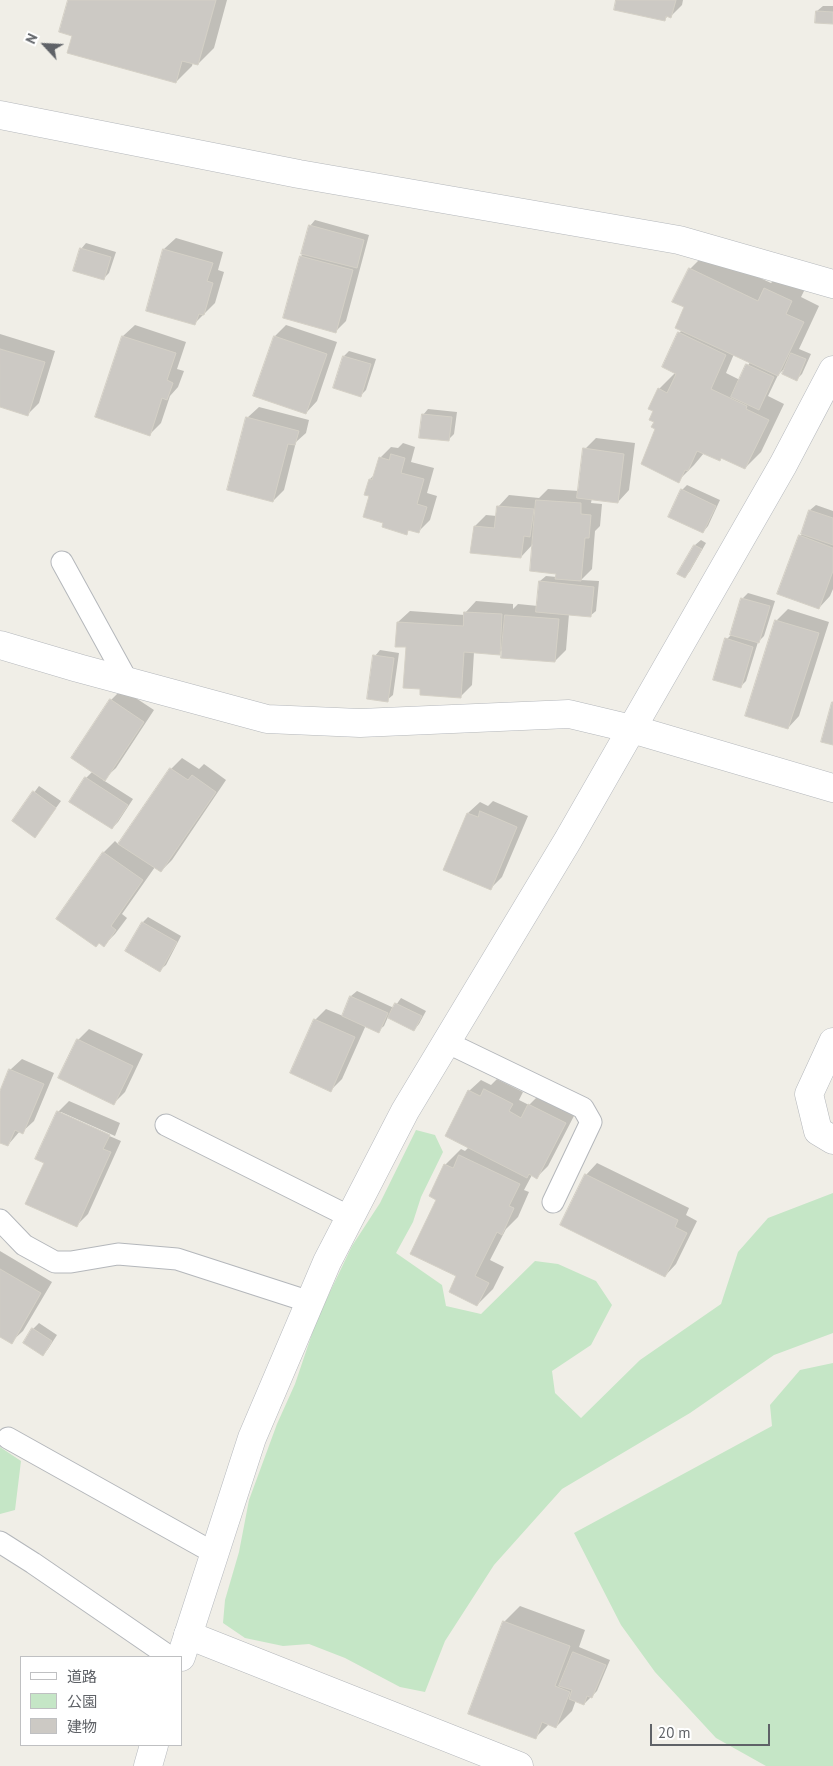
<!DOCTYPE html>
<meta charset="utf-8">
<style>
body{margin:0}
#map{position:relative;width:833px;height:1766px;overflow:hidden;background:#f0eee7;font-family:"PT Sans","Noto Sans JP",sans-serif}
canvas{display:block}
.legend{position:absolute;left:20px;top:1656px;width:162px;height:90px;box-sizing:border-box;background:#fff;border:1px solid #bfc0c2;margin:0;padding:6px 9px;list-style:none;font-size:15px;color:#5f6267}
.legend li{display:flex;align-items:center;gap:10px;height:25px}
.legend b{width:25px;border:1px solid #bfc0c2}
.north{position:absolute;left:20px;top:20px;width:50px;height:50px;-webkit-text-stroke:4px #fff;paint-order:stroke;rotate:295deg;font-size:14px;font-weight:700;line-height:20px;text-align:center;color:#5f6267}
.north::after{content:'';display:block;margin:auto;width:18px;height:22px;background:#5f6267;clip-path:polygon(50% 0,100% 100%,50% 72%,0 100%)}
.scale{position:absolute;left:650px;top:1724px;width:120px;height:22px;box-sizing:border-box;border:2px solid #5f6267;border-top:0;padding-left:6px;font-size:15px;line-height:18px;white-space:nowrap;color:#5f6267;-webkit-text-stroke:4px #fff;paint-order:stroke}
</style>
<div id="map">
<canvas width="833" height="1766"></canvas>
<ul class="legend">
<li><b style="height:6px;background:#fff"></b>道路</li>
<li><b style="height:14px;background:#c5e6c6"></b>公園</li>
<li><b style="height:14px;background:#ccc9c4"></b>建物</li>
</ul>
<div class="north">N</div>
<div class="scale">20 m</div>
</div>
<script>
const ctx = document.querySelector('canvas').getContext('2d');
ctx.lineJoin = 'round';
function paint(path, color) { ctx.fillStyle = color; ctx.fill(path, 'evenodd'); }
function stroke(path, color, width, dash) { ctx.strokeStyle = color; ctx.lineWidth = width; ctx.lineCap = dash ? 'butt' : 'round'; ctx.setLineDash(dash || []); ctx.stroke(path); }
paint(new Path2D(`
 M416,1130L435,1135L443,1152L421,1197L413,1222L396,1253L442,1285L446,1306L481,1314L535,1261L558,1264L596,1281L612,1305L591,1345L552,1371L555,1393L581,1418L640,1360L721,1304L738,1252L768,1218L833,1193V1333L774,1355L690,1413L562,1489L494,1565L445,1641L425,1692L400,1687L345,1658L309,1644L283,1646L245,1638L223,1623L225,1600L239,1552L249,1500L277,1424L295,1384L317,1319L352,1246L380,1203Z
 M833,1363V1766H766L716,1738L655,1672L621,1625L574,1533L772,1426L770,1405L800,1370Z
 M0,1447L21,1461L15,1510L0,1514Z`), '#c5e6c6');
paint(new Path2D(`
 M69,0H227L214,48L198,64L193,62L192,66L176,82L73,35Z
 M617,0H683L682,5L671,16H668L664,20Z
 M823,6H833V23L817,11Z
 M315,220L369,235L346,321L335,332L301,256L304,253L310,226Z
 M176,238L223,252L218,270L224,272L215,303L194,324L164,249Z
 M86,243L116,252L109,273L104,278L81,249Z
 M706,253L771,283L781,273L807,285L801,297L819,306L799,349L811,354L802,374L797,379L786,367L778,375L768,396L784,404L761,452L745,468L722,457L719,460L704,453L694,465L678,481L657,428L655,410L659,389L676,372L679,333L682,330L686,307L690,269ZM734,354L750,362L740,380L726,373Z
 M135,325L186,342L177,369L184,371L178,387L170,396L161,423L150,434L97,417L123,336Z
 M286,325L337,342L317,401L306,413L275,336Z
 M0,334L55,351L39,403L27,415L0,406Z
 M349,351L376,359L366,390L361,395L344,356Z
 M259,407L309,420L306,433L296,442L284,490L273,501L247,418Z
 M428,409L457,412L454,434L448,440L423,415Z
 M596,438L635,443L629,490L618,502L592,498L591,503L602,504L600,526L595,531L592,569L581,580L599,581L596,611L590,616L569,614L566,650L555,661L503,649L499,653L474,652L472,685L461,696L421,688L398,622L410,611L465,615V613L476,601L513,604V609L518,604L538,606L540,581L546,576L557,577V573L533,544L521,557L475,526L486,515L497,516L498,507L509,495L539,498L548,489L579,491L585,449Z
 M403,443L415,447L411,462L434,468L427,493L437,496L430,520L419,531L410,529L406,533L384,522L370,495L366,494L370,479L375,474L380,458L391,447L398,448Z
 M687,485L720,500L708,526L703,532L682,490Z
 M816,505L833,511V589L830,596L819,608L800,536L802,534L810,510Z
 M701,540L706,543L690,571L685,577L679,574L695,545Z
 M748,593L775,601L764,636L758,642L746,681L740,687L727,639L732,634L742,599Z
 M788,609L829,622L799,716L788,728L777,620Z
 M380,650L399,653L393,695L387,700L375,656Z
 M122,689L154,710L116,768L103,780L133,799L118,822L112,828L86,778L93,771L111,700Z
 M182,758L199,769L204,764L226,780L172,860L161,871L155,867L122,914L127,918L115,934L104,945L103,853L115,841L119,845L171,769Z
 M39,786L61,801L40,830L13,821Z
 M493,801L528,816L502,877L491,888L445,870L468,813L480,802L488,806Z
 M148,917L181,936L166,965L160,970L143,922Z
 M357,991L394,1008L401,998L426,1011L419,1024L414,1030L388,1017L384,1026L378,1031L366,1025L342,1079L331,1090L315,1020L326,1009L343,1016L351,996Z
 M89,1029L143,1054L125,1092L114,1103L78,1040Z
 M22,1059L54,1073L34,1121L22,1132L20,1131L8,1145L0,1141V1094L10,1070Z
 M497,1079L523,1092L519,1100L529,1105L540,1094L576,1112L548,1166L537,1177L532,1175L524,1190L529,1192L518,1217L506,1229L490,1260L504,1267L493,1289L477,1305L458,1275L438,1199L445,1165L461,1149L465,1151L469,1147V1091L481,1080L491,1085Z
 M69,1101L120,1123L115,1136L61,1112V1115L121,1141L88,1214L77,1225L45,1162L58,1112Z
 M597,1163L689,1208L686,1215L697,1221L676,1264L665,1276L586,1175Z
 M0,1251L52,1282L23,1331L11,1342L0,1336Z
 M39,1323L57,1335L48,1349L43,1355L25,1343L33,1329Z
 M520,1606L585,1630L579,1647L610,1660L597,1691L584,1704L576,1700L572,1711L556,1727L549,1724L535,1738L504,1622Z`), '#0003');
const building = new Path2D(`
 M68,0H216L198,65L182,61L176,83L67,53L72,36L59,32Z
 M616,0H676L671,18L666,16L665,21L614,10Z
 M816,11L833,12V24L815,23Z
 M309,225L364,240L357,268L301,254Z
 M80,248L111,257L104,280L73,271Z
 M163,249L213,263L207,281L213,283L204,315L199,314L195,325L146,311Z
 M300,256L353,270L336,333L283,318Z
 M689,268L758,301L764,288L792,301L786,314L804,322L778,376L675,328L684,307L672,302Z
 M678,332L726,355L711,389L747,406L746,409L769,420L745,469L721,458L720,461L697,451L688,471L685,470L679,483L641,464L655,429L651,427L654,422L649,420L653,411L648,409L658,388L667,393L676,374L662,367Z
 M122,336L176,353L167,380L173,383L167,400L162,398L150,436L95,417Z
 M274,336L327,354L306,414L253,396Z
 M0,349L45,362L28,416L0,407Z
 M791,353L806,359L797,381L782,374Z
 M343,356L371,364L361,397L333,388Z
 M746,364L774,377L759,410L731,397Z
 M422,414L452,417L449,441L419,438Z
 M246,417L299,431L295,445L288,444L273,502L227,490Z
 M583,448L624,454L618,503L577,498Z
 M391,454L405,458L401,473L424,479L417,504L427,507L419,533L408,530L407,535L382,527L383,523L363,517L369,496L364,495L369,479L372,480L379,457L389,460Z
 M681,489L716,506L703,533L668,517Z
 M536,500L581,503V514L591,515L589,538H585L581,581L555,579L556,574L530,571Z
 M497,506L534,509L530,537L524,536L521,558L470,553L474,526L494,528Z
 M809,510L833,518V545L801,534Z
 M799,535L833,548V571L819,609L777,594Z
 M694,545L702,549L685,578L677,574Z
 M539,581L594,587L591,617L536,612Z
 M741,598L770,606L759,643L730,635Z
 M464,612L502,614L500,655L464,652L461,698L420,695V689L403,688L406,647H395L397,622L463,626Z
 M505,615L559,619L555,662L501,658Z
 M775,620L819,633L788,729L745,716Z
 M725,638L753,647L741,688L713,680Z
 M373,655L394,658L388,702L367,699Z
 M110,699L144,722L105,781L71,758Z
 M832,702H833V745L821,742Z
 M170,768L188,780L192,775L216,792L161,872L118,844Z
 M85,777L128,805L112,829L69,802Z
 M33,791L56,808L35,838L12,821Z
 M480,811L517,827L491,890L443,870L467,813L478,817Z
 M103,852L143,880L111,926L116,930L104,947L99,943L96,947L56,919Z
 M142,922L177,942L160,972L125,951Z
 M350,996L388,1013L379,1033L342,1016Z
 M395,1003L422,1016L414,1031L388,1018Z
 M314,1019L355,1037L331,1092L290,1073Z
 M77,1039L133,1066L114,1105L58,1078Z
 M9,1069L44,1084L23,1134L15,1130L8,1146L0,1143V1091Z
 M484,1089L513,1104L509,1111L521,1118L528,1104L566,1123L537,1179L529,1174L527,1178L445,1136L468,1090L480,1096Z
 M57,1111L110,1135L103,1149L111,1152L77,1227L25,1204L44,1163L35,1159Z
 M459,1155L520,1184L509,1206L514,1208L502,1235L497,1232L475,1276L489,1283L477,1306L449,1292L456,1276L410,1254L436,1200L429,1196L444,1164L453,1168Z
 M585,1174L678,1220L675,1227L687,1233L665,1277L560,1225Z
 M0,1269L41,1293L12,1344L0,1337Z
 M32,1328L52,1341L43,1356L23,1343Z
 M503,1621L570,1646L555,1686L570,1692L556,1728L542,1722L536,1739L468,1714Z
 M573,1652L606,1665L592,1698L587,1696L584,1705L569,1699L572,1690L559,1686Z`);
paint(building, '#ccc9c4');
stroke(building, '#d4d0c6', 1);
const lane = new Path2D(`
 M62,562L128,682
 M446,1042L583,1108L591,1122L553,1202
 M166,1125L350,1217
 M0,1220L24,1245L55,1262H71L118,1254L177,1259L310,1302
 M8,1438L214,1553
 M0,1542L33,1563L170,1657`);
const street = new Path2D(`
 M0,115L299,174L679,240L833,284
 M0,645L78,668L267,719L360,723L569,714L632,729L833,788
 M833,1042L809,1094L818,1131L833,1140
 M188,1635L519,1766`);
const secondary = new Path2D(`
 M181,1657L252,1438L327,1262L405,1111L568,840L783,465L833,370
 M148,1766L154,1745`);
stroke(lane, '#b4b7bb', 23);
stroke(street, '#b4b7bb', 29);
stroke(secondary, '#b6b9be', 29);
stroke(lane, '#fff', 21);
stroke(street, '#fff', 28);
stroke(secondary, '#fff', 28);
</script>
